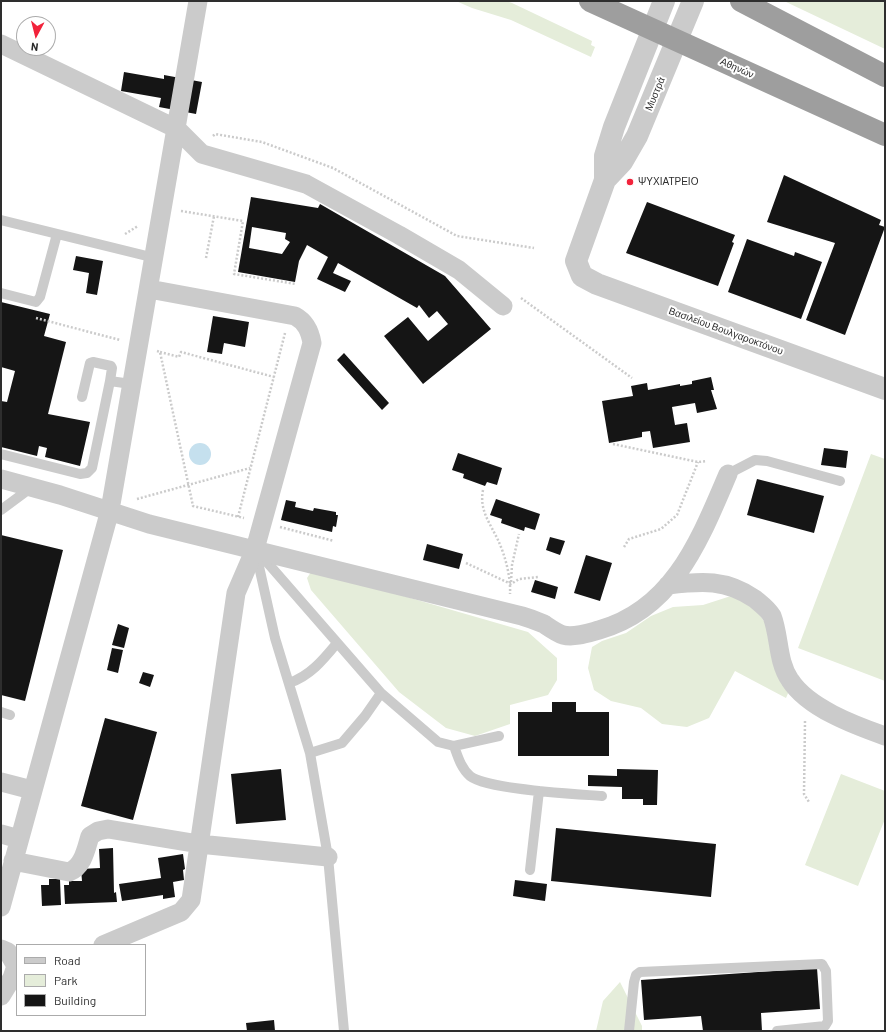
<!DOCTYPE html>
<meta charset="utf-8">
<style>
body{margin:0}
#map{position:relative;width:886px;height:1032px;overflow:hidden;background:#fff;font-family:Barlow,sans-serif}
canvas{display:block}
.frame{position:absolute;inset:0;border:2px solid #2e2e2e;pointer-events:none}
.legend{position:absolute;left:16px;top:944px;width:130px;height:72px;box-sizing:border-box;background:#fff;border:1px solid #ababab;margin:0;padding:5px 7px;list-style:none;font-size:12px;color:#2e2e2e}
.legend li{display:flex;align-items:center;gap:8px;height:20px}
.legend b{width:20px;border:1px solid #ababab}
.north{position:absolute;left:16px;top:16px;width:40px;height:40px;box-sizing:border-box;background:#fff;border:1px solid #ababab;border-radius:50%;rotate:187deg;font-size:11px;font-weight:700;line-height:16px;text-align:center;color:#2e2e2e}
.north::after{content:'';display:block;margin:auto;width:14px;height:18px;background:#f2233b;clip-path:polygon(50% 0,100% 100%,50% 72%,0 100%)}
</style>
<div id="map">
<canvas width="886" height="1032"></canvas>
<div class="frame"></div>
<ul class="legend">
<li><b style="height:5px;background:#cbcbcb"></b>Road</li>
<li><b style="height:11px;background:#e5edda"></b>Park</li>
<li><b style="height:11px;background:#151515"></b>Building</li>
</ul>
<div class="north">N</div>
</div>
<script>
const ctx = document.querySelector('canvas').getContext('2d');
ctx.lineJoin = 'round';
function paint(path, color) { ctx.fillStyle = color; ctx.fill(path, 'evenodd'); }
function stroke(path, color, width, dash) { ctx.strokeStyle = color; ctx.lineWidth = width; ctx.lineCap = dash ? 'butt' : 'round'; ctx.setLineDash(dash || []); ctx.stroke(path); }
function label(font, color, halo, rows, align = 'center') {
  ctx.font = font + ' Barlow,sans-serif'; ctx.lineWidth = 4; ctx.setLineDash([]); ctx.textBaseline = 'middle'; ctx.strokeStyle = halo; ctx.fillStyle = color; for (const [text, x, y, turn = 0] of rows) {
    ctx.save(); ctx.translate(x, y); ctx.rotate((+turn || 0) * Math.PI / 180); ctx.textAlign = isNaN(turn) ? turn : align; if (halo) ctx.strokeText(text, 0, 0); ctx.fillText(text, 0, 0); ctx.restore();
  }
}
paint(new Path2D(`
 M456,1H506L512,3L592,41L591,45L595,47L591,57L511,20L472,8Z
 M784,1H885V49Z
 M871,454L885,459V681L798,648Z
 M311,572L324,573L528,632L557,658V680L548,695L510,705V724L475,736L446,728L399,692L311,590L307,578Z
 M734,595L755,608L766,624L789,691L786,698L735,671L709,718L687,727L662,724L641,708L611,701L594,690L588,668L592,647L602,641L626,633L651,616L673,607L703,605Z
 M841,774L885,791V819L858,886L805,865Z
 M620,982L642,1026V1031H596L603,1001Z`), '#e5edda');
paint(new Path2D(`
 M189 454a11 11 0 1 1 22 0a11 11 0 1 1-22 0Z`), '#c5e0ee');
paint(new Path2D(`
 M124,72L164,79V75L202,82L196,114L159,107L161,98L121,91Z
 M784,175L881,220L879,225L885,227L845,335L806,320L835,243L767,222Z
 M251,197L318,208L320,204L445,276L491,329L423,384L384,336L408,317L428,341L448,324L437,311L429,318L419,305L417,308L338,263L333,273L351,281L345,292L317,279L328,257L307,245L299,261L295,282L238,272ZM252,227L286,233L285,239L290,242L282,254L249,248Z
 M647,202L735,235L732,242L734,243L718,286L626,253Z
 M747,239L794,256L795,252L822,262L801,319L728,292Z
 M76,256L103,261L97,295L86,293L89,273L73,270Z
 M1,302L50,314L44,336L66,342L48,414L90,422L80,466L45,457L47,448L39,446L37,456L1,447V401L7,402L15,371L1,367Z
 M213,316L249,322L245,347L224,343L222,354L207,352Z
 M344,353L389,403L382,410L337,360Z
 M711,377L714,390H711L717,409L697,413L695,403L672,407L675,425L687,423L690,442L653,448L650,431L642,432V437L609,443L602,401L633,396L631,386L647,383L648,390L680,384V386L692,384V381Z
 M824,448L848,451L846,468L821,465Z
 M458,453L502,468L497,485L487,482L485,486L463,478L464,474L452,470Z
 M757,479L824,496L814,533L747,515Z
 M496,499L540,514L535,530L525,527L524,531L501,523L502,519L490,515Z
 M286,500L296,502L295,507L313,511L314,508L336,512V515H338L336,527L333,526L332,532L281,520Z
 M1,535L63,550L25,701L1,695Z
 M550,537L565,541L560,555L546,550Z
 M427,544L463,554L459,569L423,560Z
 M586,555L612,563L600,601L574,593Z
 M535,580L558,587L555,599L531,592Z
 M118,624L129,628L124,648L112,645Z
 M112,648L123,650L118,673L107,670Z
 M143,672L154,675L150,687L139,683Z
 M552,702H576V712H609V756H518V712H552Z
 M105,718L157,732L133,820L81,806Z
 M281,769L286,820L236,824L231,774Z
 M617,769L658,770L657,805H643V799H622V787L588,786V775L617,776Z
 M556,828L716,844L711,897L551,881Z
 M113,848L114,893L116,892L117,902L65,904L64,885H69V881H82L81,869L100,868L99,849Z
 M183,854L185,869L183,870L184,880L173,882L175,897L163,899V895L122,901L119,884L161,878L158,858Z
 M49,879H60L61,905L42,906L41,885H49Z
 M515,880L547,884L545,901L513,896Z
 M817,968L820,1009L761,1013L762,1031H703L701,1016L644,1020L641,980Z
 M274,1020L275,1031H247L246,1023Z`), '#151515');
stroke(new Path2D(`
 M213,136L215,134L262,142L333,168L457,236L534,248
 M181,211L243,221L234,274L296,284
 M125,234L138,226
 M206,258L214,216
 M521,298L632,378
 M36,318L120,340
 M157,351L160,352L193,506L244,518
 M160,352L179,357L181,352L274,377
 M613,444L698,462L707,461
 M483,490C479,510 490,523 498,540C505,555 511,577 510,594
 M137,499L250,468
 M238,517L285,333
 M280,527L334,541
 M624,547L629,539L661,529L677,515L698,462
 M466,563L511,584L519,579L539,577
 M511,582L512,565L519,534
 M805,721L804,794L809,802`), '#cbcbcb', 2.5, [2, 2]);
stroke(new Path2D(`
 M1,220L155,258
 M1,293L36,302L40,297L57,234
 M82,397L90,363L93,362L111,366L112,368L110,381L131,384
 M1,454L80,474L87,473L92,468L110,381
 M728,474L755,460L767,461L840,481
 M1,510L32,487
 M256,553L275,638L310,753L328,857L344,1031
 M259,553L381,693L438,742L454,746L499,736
 M289,683C310,676 323,660 337,643
 M1,712L10,715
 M454,746C458,757 461,768 470,776C488,790 576,794 602,796
 M310,753L342,743L365,716L381,693
 M530,870L539,791
 M629,1031L634,982L636,975L640,972L822,964L826,971L828,1021L825,1026L777,1031`), '#cbcbcb', 10);
stroke(new Path2D(`
 M1,44L177,129L202,154L306,184L399,235L459,270L503,306
 M1,479L60,495L149,524L522,616C529,618 537,621 544,624C550,628 557,633 563,635C574,638 588,633 599,630C674,609 700,539 728,474
 M668,585C702,581 726,579 755,599C761,604 768,609 772,616C780,637 777,661 790,680C808,708 854,725 885,736
 M1,782L32,790
 M1,834L19,839
 M13,861L69,872C83,867 86,849 90,836L98,831L108,829L199,844L328,857
 M1,907L110,510L198,1
 M103,945L181,912L191,900L236,593L255,549L312,343C310,331 306,322 295,316L149,289
 M1,949L8,952L16,966L12,978L1,996`), '#cbcbcb', 19);
stroke(new Path2D(`
 M664,1L614,127L605,156V180L576,261L582,276L597,284L885,389
 M605,180L622,162L637,136L693,1`), '#cbcbcb', 22);
stroke(new Path2D(`
 M590,1L885,135
 M741,1L885,76`), '#9e9e9e', 22);
for (const [x, y, r, color] of [
 [630,182,4,"#f2233b"]
]) { const dot = new Path2D(); dot.arc(x, y, r, 0, 2 * Math.PI); ctx.fillStyle = color; ctx.fill(dot); stroke(dot, '#fff', 1.5); }
label('10px', '#2e2e2e', '#fff', [
 ["Αθηνών",737,68,24],
 ["Μυστρά",655,94,-67],
 ["Βασιλείου Βουλγαροκτόνου",726,331,20]
]);
label('10px', '#2e2e2e', '#fff', [
 ["ΨΥΧΙΑΤΡΕΙΟ",638,182]
], 'left');
</script>
